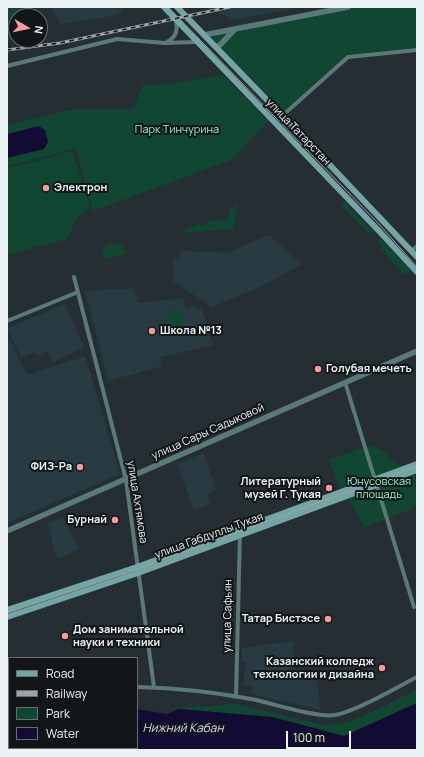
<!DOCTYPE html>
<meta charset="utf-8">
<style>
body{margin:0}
#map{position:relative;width:424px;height:757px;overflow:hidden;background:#252f33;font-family:Manrope,sans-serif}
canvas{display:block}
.frame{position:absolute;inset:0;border:8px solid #ebf2f4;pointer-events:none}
.legend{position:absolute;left:8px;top:657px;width:130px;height:92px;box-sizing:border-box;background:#121618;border:1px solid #696e70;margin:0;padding:5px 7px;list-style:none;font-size:12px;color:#ebf2f4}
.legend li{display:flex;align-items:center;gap:8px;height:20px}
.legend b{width:20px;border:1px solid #696e70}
.north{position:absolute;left:8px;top:8px;width:40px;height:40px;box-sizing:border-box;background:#121618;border:1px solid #696e70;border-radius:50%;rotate:99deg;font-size:11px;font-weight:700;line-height:16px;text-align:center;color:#ebf2f4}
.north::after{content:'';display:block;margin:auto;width:14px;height:18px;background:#f59b9d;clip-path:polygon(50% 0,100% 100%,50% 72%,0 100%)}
.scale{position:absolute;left:286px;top:731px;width:65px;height:18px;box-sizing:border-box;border:2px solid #ebf2f4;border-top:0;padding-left:5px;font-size:12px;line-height:14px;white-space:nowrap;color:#ebf2f4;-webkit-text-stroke:3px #121618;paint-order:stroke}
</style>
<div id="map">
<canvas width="424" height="757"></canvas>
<div class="frame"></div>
<ul class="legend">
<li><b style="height:5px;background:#74a4a3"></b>Road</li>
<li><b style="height:5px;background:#9ca4a7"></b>Railway</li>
<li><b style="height:11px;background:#114632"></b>Park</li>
<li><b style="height:11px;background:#130b33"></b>Water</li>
</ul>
<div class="north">N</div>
<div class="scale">100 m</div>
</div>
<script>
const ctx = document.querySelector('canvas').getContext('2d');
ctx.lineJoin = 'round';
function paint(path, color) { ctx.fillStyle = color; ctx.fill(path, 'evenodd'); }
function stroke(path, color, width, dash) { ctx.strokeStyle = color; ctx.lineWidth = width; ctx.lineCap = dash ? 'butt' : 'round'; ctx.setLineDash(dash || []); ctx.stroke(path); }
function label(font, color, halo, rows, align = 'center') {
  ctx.font = font + ' Manrope,sans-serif'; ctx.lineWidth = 4; ctx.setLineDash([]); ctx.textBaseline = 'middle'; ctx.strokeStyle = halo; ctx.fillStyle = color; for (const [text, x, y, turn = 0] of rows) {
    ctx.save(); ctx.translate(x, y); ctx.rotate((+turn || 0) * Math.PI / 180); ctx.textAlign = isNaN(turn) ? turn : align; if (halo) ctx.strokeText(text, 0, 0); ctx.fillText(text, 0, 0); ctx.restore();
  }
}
paint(new Path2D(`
 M50,7H120L123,10L118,15L61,24Z
 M214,7H304L235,19L207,9Z
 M267,235L270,236L302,264L264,285L212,307L173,281V259H180L181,251L228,253Z
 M134,288L139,303L183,298L186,308L195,305L197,310L202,308L213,345L161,357L162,366L108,381L85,291Z
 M65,304L84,347L52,363L48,352L37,356L36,352L21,358L7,328Z
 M7,333L27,375L85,356L120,474L7,523Z
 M204,453L216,490L207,494L210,504L194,510L177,464Z
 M63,517L79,549L58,559L54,550L48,523Z
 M293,641L295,674L316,675L321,710L252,694L253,687L243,686L246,663L242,662V648Z`), '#293b42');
paint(new Path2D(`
 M7,7H30L34,16H16V39L7,41Z
 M357,7H417V48L346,55L284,111L209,37Z
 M223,75L268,121L231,160L93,211L76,149L7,166V125L68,110L134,109L143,85H162Z
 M72,151L91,207L77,218L67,239L7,255V169Z
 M345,202L373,231L369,234L341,206Z
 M238,205L233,229L179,233L199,224L202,226L212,221L227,220L231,208Z
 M380,238L411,270L405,275L380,248L382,246L377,241Z
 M112,243L123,244L125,254L107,259L101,253L104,247Z
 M180,308L184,327L173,330L168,311Z
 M371,445L386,453L388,457L415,476L417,504L409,510L364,527L343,487L340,488L329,460Z
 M417,690V703L344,736L272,717L179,709L182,707L215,706L233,703L323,725C356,725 388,703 417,690Z`), '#114632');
paint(new Path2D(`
 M39,126L45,130L48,142L44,149L7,158V134Z
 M417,703V750H7V708L9,707V748H137V709L167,714L179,709L272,717L344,736Z`), '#130b33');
stroke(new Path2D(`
 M167,42C176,37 178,31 176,21
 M7,66L117,39L165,43L196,42
 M282,116L348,57L417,50
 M411,251L417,246
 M74,277L126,480L154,687
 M7,321L78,292
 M345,382L414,607
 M137,687C175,688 214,692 251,699C272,703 316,718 335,715C355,712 397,687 417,677
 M7,695H9
 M236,697L240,533`), '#5b7978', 4);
stroke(new Path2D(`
 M204,35L348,7
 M215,46H219L235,29
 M7,531L417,351`), '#5b7978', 5.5);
stroke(new Path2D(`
 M164,7L380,232L417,272
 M177,7L327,162L417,257
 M7,610L137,567L417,464
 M7,617L138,573L417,470`), '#74a4a3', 6);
stroke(new Path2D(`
 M168,7L377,222L417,267
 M7,613L138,569L417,466`), '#9ca4a7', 1);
const rail = new Path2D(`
 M7,50L60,43L230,7`);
stroke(rail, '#9ca4a7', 3);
stroke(rail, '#121618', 1.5, [4.5]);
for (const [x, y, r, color] of [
 [46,188,4,"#f59b9d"],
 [152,331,4,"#f59b9d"],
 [318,369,4,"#f59b9d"],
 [80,467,4,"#f59b9d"],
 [329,488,4,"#f59b9d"],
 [115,520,4,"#f59b9d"],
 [328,619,4,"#f59b9d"],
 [65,636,4,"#f59b9d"],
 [382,668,4,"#f59b9d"]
]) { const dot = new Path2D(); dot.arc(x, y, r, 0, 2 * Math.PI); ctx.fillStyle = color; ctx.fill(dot); stroke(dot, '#121618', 1.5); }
label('11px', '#97f2c8', '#121618', [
 ["Парк Тинчурина",177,130],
 ["Юнусовская",379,482],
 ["площадь",379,495]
]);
label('11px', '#ebf2f4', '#121618', [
 ["улица Татарстан",298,132,46],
 ["улица Сары Садыковой",208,432,-24],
 ["улица Ахтямова",137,502,81],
 ["улица Габдуллы Тукая",209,536,-20],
 ["улица Сафьян",228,616,-89]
]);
label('bold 11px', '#ebf2f4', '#121618', [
 ["Электрон",54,188,"left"],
 ["Школа №13",160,331,"left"],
 ["Голубая мечеть",326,369,"left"],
 ["ФИЗ-Ра",72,467],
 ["Литературный",321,482],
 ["музей Г. Тукая",321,495],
 ["Бурнай",107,520],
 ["Татар Бистэсе",320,619],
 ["Дом занимательной",73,630,"left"],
 ["науки и техники",73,643,"left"],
 ["Казанский колледж",374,662],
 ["технологии и дизайна",374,675]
], 'right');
label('italic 12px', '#d7d7f6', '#121618', [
 ["Нижний Кабан",183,729]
]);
</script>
